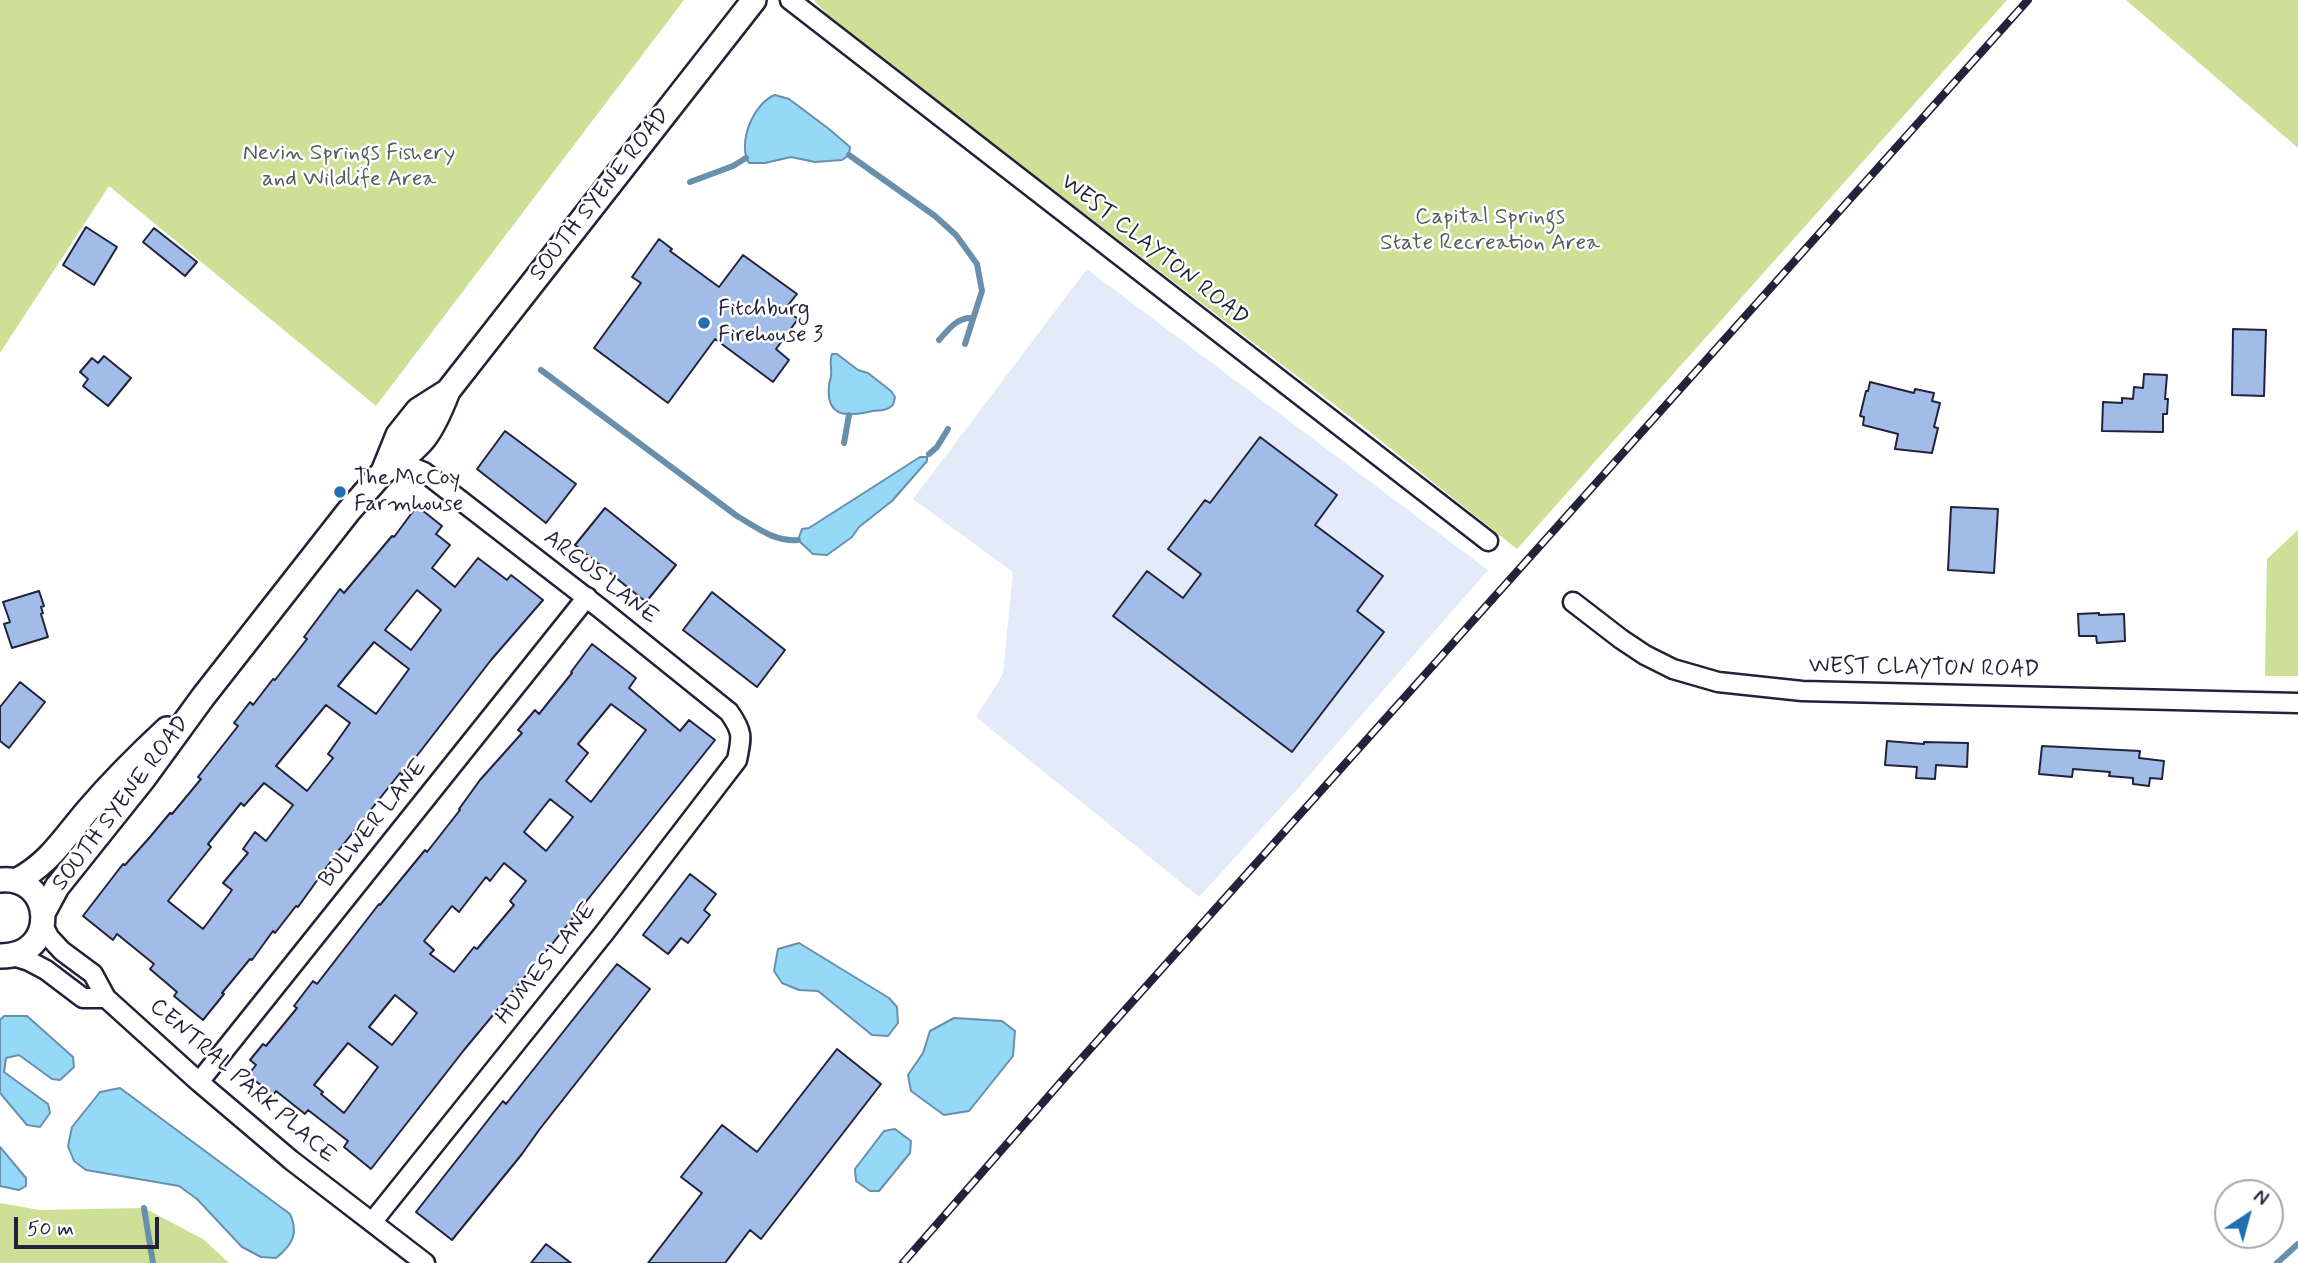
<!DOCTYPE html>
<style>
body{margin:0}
#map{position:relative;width:2298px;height:1263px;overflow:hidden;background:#fff;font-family:Mynerve,sans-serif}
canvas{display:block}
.north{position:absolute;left:2214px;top:1179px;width:70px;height:70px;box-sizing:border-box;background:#fff;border:2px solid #a7a7b1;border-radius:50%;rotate:36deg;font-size:19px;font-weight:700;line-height:28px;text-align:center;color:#22223b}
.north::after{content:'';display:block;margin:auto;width:24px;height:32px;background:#1f6fb2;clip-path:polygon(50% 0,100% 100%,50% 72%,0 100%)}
.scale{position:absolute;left:14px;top:1217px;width:145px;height:32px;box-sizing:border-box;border:4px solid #22223b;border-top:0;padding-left:9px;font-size:21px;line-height:24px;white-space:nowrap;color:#22223b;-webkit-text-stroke:5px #fff;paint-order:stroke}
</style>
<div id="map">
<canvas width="2298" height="1263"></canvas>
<div class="north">N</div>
<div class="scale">50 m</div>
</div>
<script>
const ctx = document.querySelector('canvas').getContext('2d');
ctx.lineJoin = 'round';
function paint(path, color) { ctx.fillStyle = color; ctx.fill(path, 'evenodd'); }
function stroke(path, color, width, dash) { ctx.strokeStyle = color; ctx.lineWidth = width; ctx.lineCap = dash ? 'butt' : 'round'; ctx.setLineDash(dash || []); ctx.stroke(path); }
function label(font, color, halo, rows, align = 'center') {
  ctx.font = font + ' Mynerve,sans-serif'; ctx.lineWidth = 5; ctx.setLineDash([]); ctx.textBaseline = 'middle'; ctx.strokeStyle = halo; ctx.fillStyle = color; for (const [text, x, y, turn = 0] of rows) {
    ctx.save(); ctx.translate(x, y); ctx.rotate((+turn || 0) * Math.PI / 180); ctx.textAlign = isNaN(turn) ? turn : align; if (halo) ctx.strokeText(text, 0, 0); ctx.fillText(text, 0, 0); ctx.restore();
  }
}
paint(new Path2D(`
 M1087,269L1488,570L1293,794L1199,897L976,717L1003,674L1013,572L913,499Z`), '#e3ebf8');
paint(new Path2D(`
 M0,0H684L376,406L109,186L0,353Z
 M814,0H2007L1517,549L1361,425L894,68L830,18Z
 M2126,0H2298V148Z
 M2298,530V676H2265L2267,559Z
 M0,1203L40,1210L144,1208L203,1239L229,1263H0Z`), '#cde095');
const water = new Path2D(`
 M775,95L789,99L829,129L850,147L849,155L842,160L815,162L791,157L765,163H749C737,144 753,103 775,95Z
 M832,354H837L858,370L868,373L891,391L895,397L893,405C884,413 878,409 868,412C845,417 826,416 829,386C829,382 831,379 831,375C832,367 829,362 832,354Z
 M920,457H927V461L892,501L859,527L852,537L827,555L813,554L798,540L802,529L809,528Z
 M799,943L889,998L897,1007L898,1023L888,1036L872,1035L818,991L799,990L782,983L774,971L778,949Z
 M4,1016H27L73,1057L74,1067L60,1080L52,1079L19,1055L6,1058L4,1072L48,1104L50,1113L40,1127L27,1125L0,1093V1020Z
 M954,1018L1002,1021L1015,1031L1013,1056L969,1111L944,1115L911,1091L908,1075L923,1053L930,1031Z
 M120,1088L290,1214C299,1234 292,1245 276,1258L261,1257L242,1247L197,1199L179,1186L86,1170L74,1161L68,1146L72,1127L100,1092Z
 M895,1129L911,1141L910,1153L879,1191H870L856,1181L855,1169L884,1131Z
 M0,1147L26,1178V1186L19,1190L0,1186Z`);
paint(water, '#96d8f8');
stroke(water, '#688fac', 2);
stroke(new Path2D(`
 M849,155L935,216L956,235L977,264L982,291L965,344
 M690,182L733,166L746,158
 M939,340C948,330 957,317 972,318
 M541,370L737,516C756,527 774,542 798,540
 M844,443L849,415
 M929,454L937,447L948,429
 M144,1208L153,1263
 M2277,1263L2298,1244`), '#688fac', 6);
const building = new Path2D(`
 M86,227L117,247L94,285L63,265Z
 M154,228L197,262L185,276L143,242Z
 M659,239L672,249L670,251L719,287L743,255L797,294L785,309L798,319L776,349L789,360L773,382L715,339L668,403L594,348L641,283L632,277Z
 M2233,329L2266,330L2264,396L2232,395Z
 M104,356L131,378L108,406L83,386L88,379L80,372L92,358L98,363Z
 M2144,374L2167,375L2165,399H2168L2167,414H2163V432L2102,431L2103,402L2122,403V398L2133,399L2134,387L2143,388Z
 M1870,382L1914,393L1915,389L1934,393L1932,401L1940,403L1934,427L1938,428L1932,453L1895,449L1898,434L1863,425L1864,417L1860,416L1866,391H1868Z
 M505,431L576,484L546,523L477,469Z
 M1260,437L1337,495L1315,525L1383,576L1357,611L1384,632L1292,752L1113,616L1147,571L1183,598L1201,574L1168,549L1205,500L1210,503Z
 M417,506L442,526L436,534L450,545L432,568L455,587L478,558L507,580L511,575L543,600L491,660L402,775L400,773L339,850L298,907L296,906L275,933L273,931L252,960L250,959L222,993L224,994L203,1020L174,996L177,992L150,969L154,964L117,934L113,940L83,916L123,864L125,865L150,837L170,813L172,814L201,779L198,777L238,726L234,723L250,702L253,705L273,679L275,680L307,639L304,637L340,589L344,593L392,536L394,537ZM417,590L441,610L411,650L385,630ZM374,642L409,669L376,714L338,686ZM326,705L350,723L328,754L333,758L307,791L276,766ZM264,783L293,805L266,841L255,832L243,849L248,853L223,883L232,890L203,929L168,901L211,847L208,844L241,803L244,806Z
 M1951,507L1998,509L1994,573L1948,570Z
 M605,508L676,565L646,602L575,545Z
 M39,591L44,606L41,607L43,613L41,614L48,637L12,648L4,624L10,622L3,602Z
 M712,592L785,650L757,687L683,630Z
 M2099,613V615L2124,614L2125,641L2097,643L2096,636H2079L2078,614Z
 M592,644L636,678L629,688L680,731L689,720L715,740L553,943L464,1050L371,1169L344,1147L348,1141L308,1110L305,1114L276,1091L273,1095L248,1075L256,1065L250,1060L263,1044L266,1046L297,1008L294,1006L313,981L317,984L379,904L380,905L425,850L427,852L460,810L459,809L480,780L522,733L518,730L535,710L539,714L572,673L571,672ZM611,704L646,730L591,802L566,781L588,753L578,744ZM550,799L573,817L546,851L524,832ZM504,863L526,881L510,901L514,905L477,949L474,947L454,972L430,954L434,950L424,941L452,906L459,912L486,877L490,881ZM395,995L417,1013L392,1045L369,1027ZM348,1043L378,1067L344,1113L321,1094L323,1092L314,1085Z
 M20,682L45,702L9,748L0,741V707Z
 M1887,741L1924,744V742L1968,743L1967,767L1936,765L1935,779L1916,778L1917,767L1885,765Z
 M2042,746L2140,751L2139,758L2164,761L2162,779L2150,778L2149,786L2133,784V778L2109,776L2110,772L2073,769L2072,777L2039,774Z
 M690,874L716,894L704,910L710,915L688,943L681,938L668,954L643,935Z
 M617,964L650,989L539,1130L522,1154L452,1240L416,1212L503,1101L506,1104Z
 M837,1049L881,1084L761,1239L750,1230L725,1263H648L702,1193L681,1177L722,1125L757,1152Z
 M546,1244L571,1263H531Z`);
paint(building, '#a1bce8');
stroke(building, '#22223b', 2);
const minor = new Path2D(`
 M790,0L1488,541
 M1573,602L1621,639L1645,655L1673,669L1718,682L1802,691L2298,703
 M43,925L49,937L62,951L93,974L106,998L199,1082L291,1160L425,1263
 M13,956L29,961L46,970L83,998H106
 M199,1082L587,597
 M373,1221L605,932L737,760C742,736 743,732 729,712L601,609L424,472L412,467L390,468`);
const tertiary = new Path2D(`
 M383,472C423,446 431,435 448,391L754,0
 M0,880C54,874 60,957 0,956
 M16,881C50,863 64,838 88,810C113,781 139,755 167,729
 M43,913L57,887L144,778L203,697L348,512L383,472L398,435L418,410L448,391`);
stroke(minor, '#22223b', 23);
stroke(tertiary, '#22223b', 28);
stroke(minor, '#fff', 18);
stroke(tertiary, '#fff', 23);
const rail = new Path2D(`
 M903,1263L1074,1067L2028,0`);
stroke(rail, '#22223b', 8);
stroke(rail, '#fff', 5, [16]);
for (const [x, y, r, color] of [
 [704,323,7,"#1f6fb2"],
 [340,492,7,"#1f6fb2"]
]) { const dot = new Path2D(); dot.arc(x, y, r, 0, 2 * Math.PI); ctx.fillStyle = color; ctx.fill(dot); stroke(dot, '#fff', 2.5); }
label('23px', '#555b56', '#fff', [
 ["Nevin Springs Fishery",349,154],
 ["and Wildlife Area",349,180],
 ["Capital Springs",1490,218],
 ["State Recreation Area",1490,244]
]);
label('23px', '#22223b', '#fff', [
 ["SOUTH SYENE ROAD",601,195,-52],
 ["WEST CLAYTON ROAD",1154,251,38],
 ["ARGUS LANE",600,578,38],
 ["WEST CLAYTON ROAD",1924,669,1],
 ["SOUTH SYENE ROAD",122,804,-53],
 ["BULWER LANE",374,824,-51],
 ["HUMES LANE",547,964,-52],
 ["CENTRAL PARK PLACE",242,1082,41]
]);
label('23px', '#22223b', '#fff', [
 ["Fitchburg",718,310],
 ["Firehouse 3",718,336],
 ["The McCoy",354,479],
 ["Farmhouse",354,505]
], 'left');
</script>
